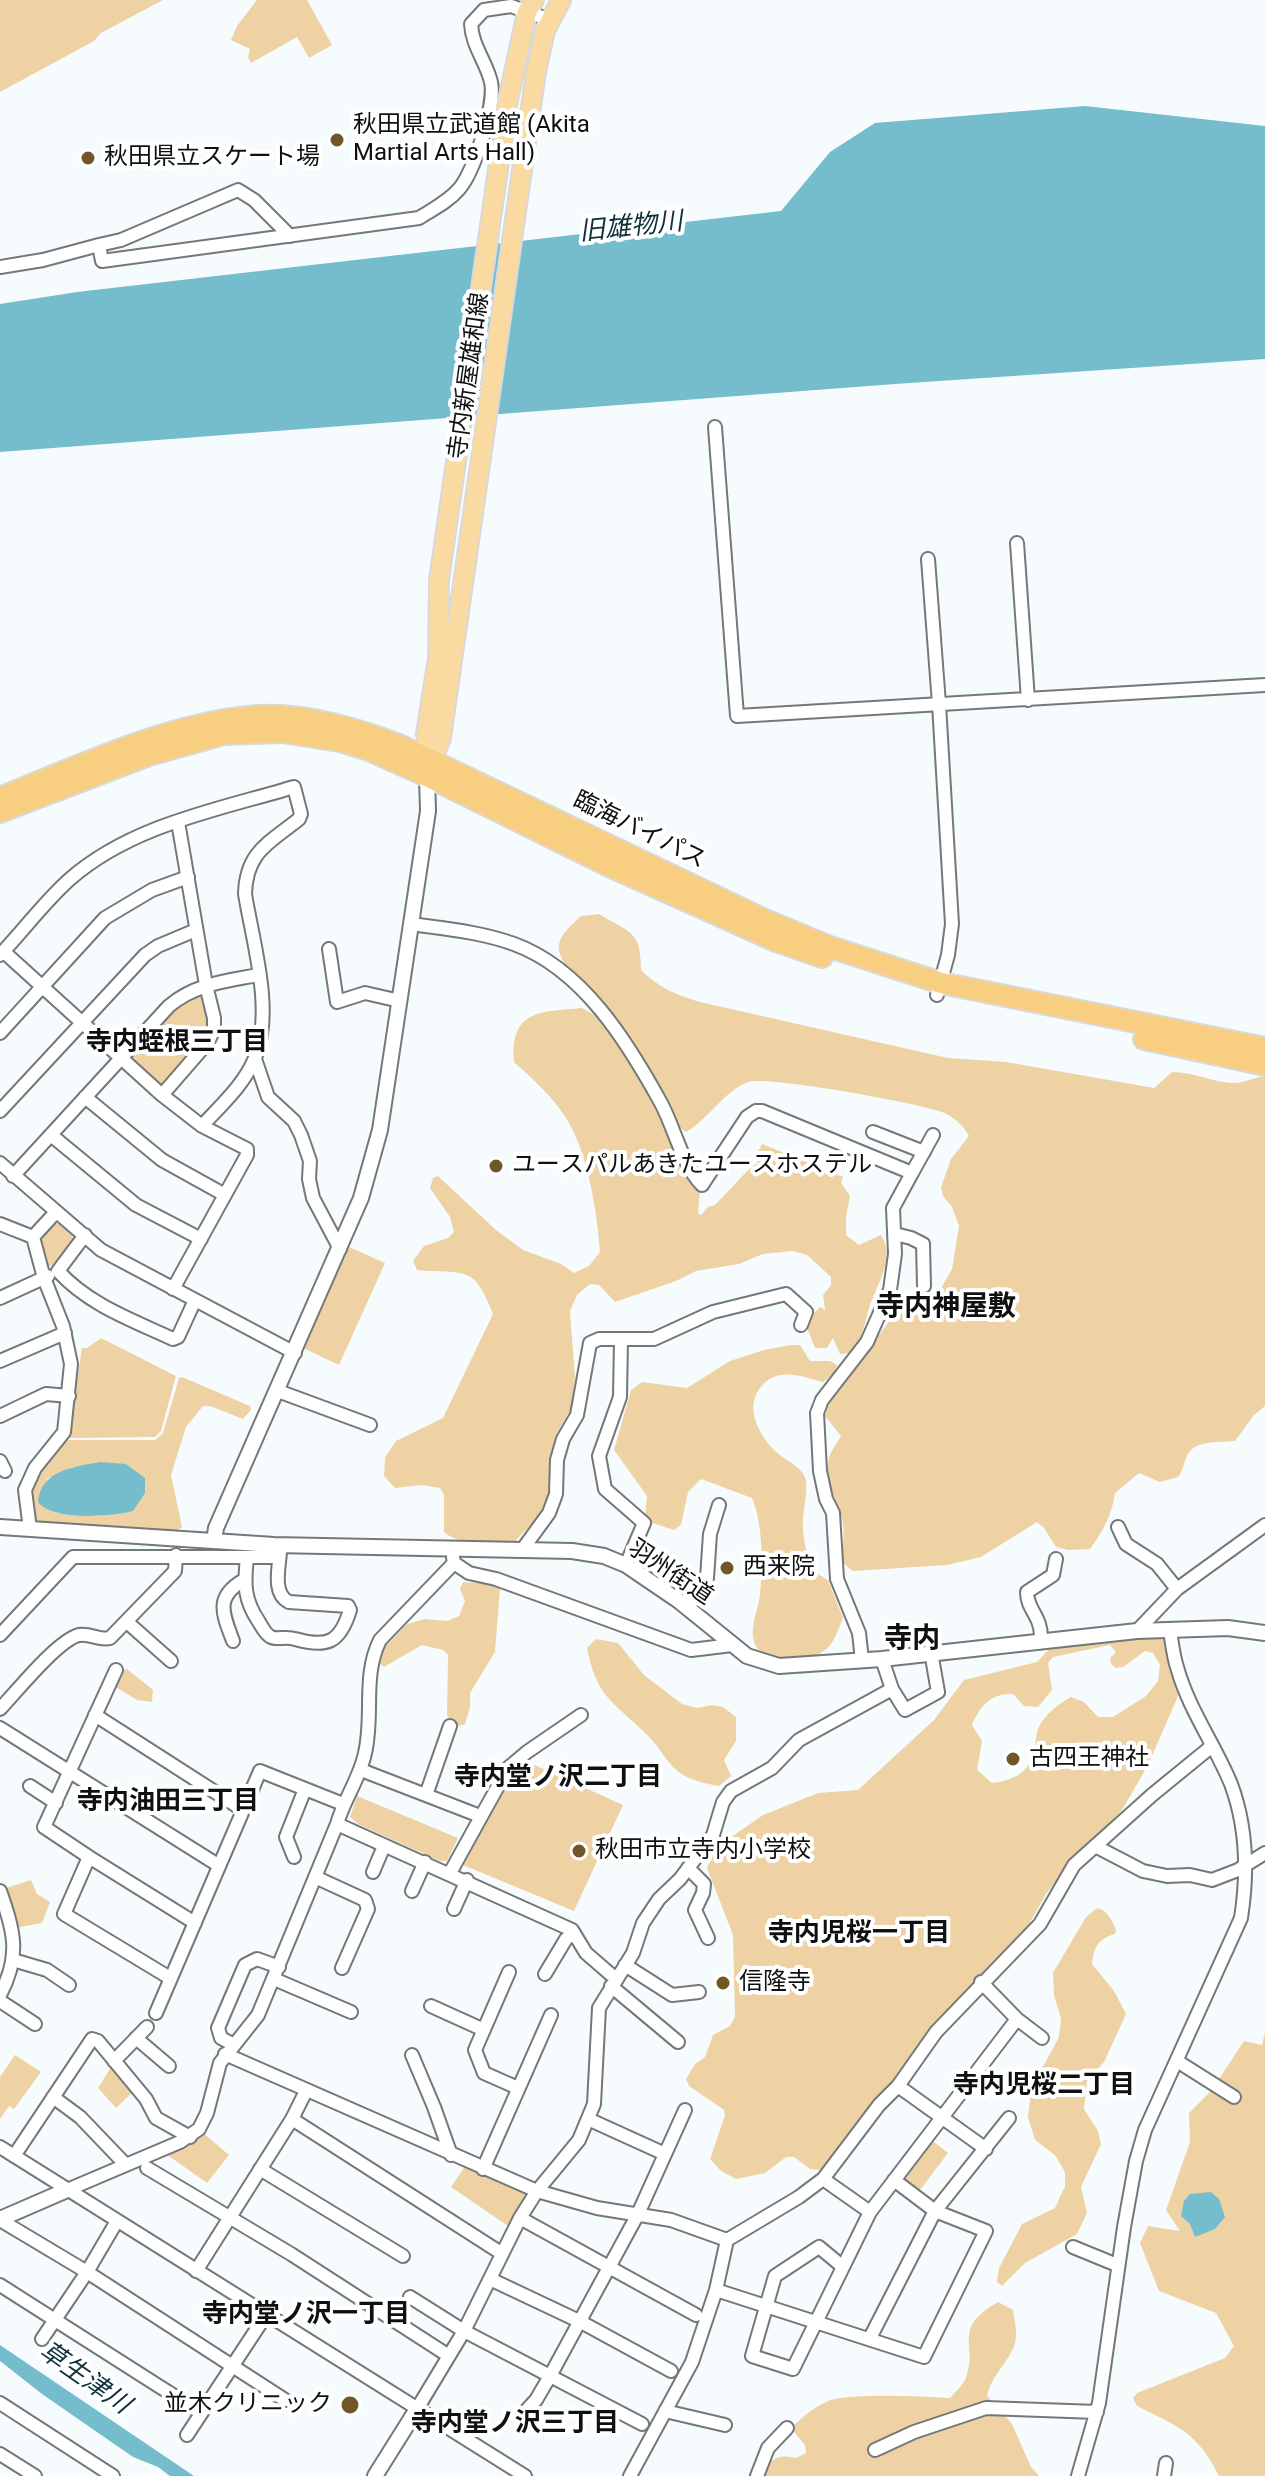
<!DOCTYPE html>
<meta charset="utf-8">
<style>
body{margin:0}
canvas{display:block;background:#f6fcfd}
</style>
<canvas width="1265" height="2476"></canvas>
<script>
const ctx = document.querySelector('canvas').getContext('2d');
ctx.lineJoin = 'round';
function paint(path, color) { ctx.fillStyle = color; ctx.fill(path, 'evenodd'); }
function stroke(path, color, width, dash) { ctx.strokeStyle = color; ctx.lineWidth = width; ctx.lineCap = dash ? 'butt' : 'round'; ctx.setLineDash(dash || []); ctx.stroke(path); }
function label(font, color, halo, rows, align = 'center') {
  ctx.font = font + ' Roboto,"Noto Sans JP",sans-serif'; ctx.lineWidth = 8; ctx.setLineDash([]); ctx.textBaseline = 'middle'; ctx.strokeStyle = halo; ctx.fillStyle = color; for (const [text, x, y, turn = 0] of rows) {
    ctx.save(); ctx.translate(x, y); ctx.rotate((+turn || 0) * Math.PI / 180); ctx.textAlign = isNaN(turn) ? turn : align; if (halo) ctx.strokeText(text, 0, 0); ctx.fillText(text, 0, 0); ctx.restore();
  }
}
paint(new Path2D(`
 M0,0H163L101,33L94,41L0,92Z
 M257,0H307L332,45L309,58L297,37L251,63L248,57L250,49L231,40L237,26Z
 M599,914C630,933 641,930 641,970C659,988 677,995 700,1002L948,1058L1006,1062L1154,1088L1172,1072C1196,1072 1213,1083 1234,1083C1244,1083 1255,1077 1265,1076V1406L1254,1415L1235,1441C1218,1443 1193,1439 1186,1458C1183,1466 1183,1470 1178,1477L1160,1482L1139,1473L1115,1493C1112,1515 1103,1531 1090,1549L1068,1550L1056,1547L1044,1528L1037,1522L981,1557L947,1565L853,1571L843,1563C841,1548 846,1534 842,1519C837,1498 822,1482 829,1458C831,1451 837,1443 841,1436L825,1416L829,1404L898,1309L939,1292L952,1269L959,1226L952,1207L943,1196L941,1187L951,1159L969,1136C963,1125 954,1117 942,1112C918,1103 765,1075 748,1082C722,1093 709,1119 686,1132L679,1127C656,1078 630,1032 592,994C581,982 562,967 559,950C557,936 572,925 581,916Z
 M195,995L202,997L209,1017L205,1035L163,1084H156L132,1064V1056C151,1035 169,1006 195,995Z
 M582,1008L606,1021L634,1062L689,1175L700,1191L698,1213L701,1215L708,1207L715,1205L752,1166L758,1163L755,1157L762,1144L843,1177L841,1183L850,1196L846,1217V1235L859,1245L881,1235C897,1259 874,1288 868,1312C864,1328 861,1339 853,1353L840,1354L833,1338L827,1348H815L805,1323L820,1307L825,1310L823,1295L831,1285V1277L807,1255L793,1251L763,1254L739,1264L696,1271L676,1281L615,1302L599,1285L590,1284L577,1295L570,1311L575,1378L572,1407L556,1434L552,1455L551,1494L542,1514L513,1543C491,1542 461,1547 444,1532V1495L440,1488L422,1485L395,1488L384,1476L385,1457L396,1441L443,1418L493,1314C473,1262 465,1275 417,1270L413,1261L424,1246L448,1238L454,1232L450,1217L430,1188L433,1178L438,1176L496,1230L523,1250L561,1264L574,1273L589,1266L600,1252C597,1212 588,1152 566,1118C552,1096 533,1079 514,1062C510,1009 541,1012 582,1008Z
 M51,1224H60L72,1233L73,1240L53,1265L47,1267L39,1239Z
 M349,1247L385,1263L339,1365L303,1348Z
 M101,1338L176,1376L161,1431L155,1437L68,1438L82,1348H87Z
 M790,1345H800L810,1361H830L837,1365L835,1373L823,1382C800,1376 777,1366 760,1388C745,1407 758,1433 773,1449C782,1459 800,1465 805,1477C809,1488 802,1514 803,1527C803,1541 808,1556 811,1570L828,1580L843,1618C835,1637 832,1652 810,1657C794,1660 769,1663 758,1649C746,1635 758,1611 760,1595C763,1567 763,1523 752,1498L701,1479L688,1492L681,1525L674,1530L649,1522L645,1518L647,1496L614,1450L631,1390L642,1382L687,1388L730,1361L764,1350Z
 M182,1377L250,1406L251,1410L243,1419L210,1406H203L186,1427L171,1475L182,1527L176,1531L41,1523C12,1504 48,1456 65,1440H155L163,1433L179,1378ZM73,1467L132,1511L99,1516L55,1513L47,1479Z
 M463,1582L493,1584L500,1588L495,1652L470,1693V1707L465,1724L458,1726L447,1716L448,1655L443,1650L422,1645L384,1667L379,1663L380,1652L407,1624L425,1619L447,1621L459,1616L465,1601L460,1589Z
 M1164,1636L1178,1696L1148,1765L1122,1810L1068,1866L1046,1894L1024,1933L930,2029L837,2158L821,2170L810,2169L794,2157H786L765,2173L736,2179L721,2171L710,2159L725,2115L724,2110L689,2086L686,2079L695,2064L705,2057L713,2035L730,2026L735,2016L733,1935L707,1868L717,1847L763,1815L818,1793L858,1790L934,1720L964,1680L1037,1662L1051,1647ZM1110,1645L1116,1652L1110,1658L1111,1664L1116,1668L1123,1667L1145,1651L1153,1653L1160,1665L1158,1681L1146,1696L1113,1717H1098L1084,1702L1071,1697C1060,1703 1044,1715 1039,1727C1035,1734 1036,1745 1034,1752C1030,1773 1011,1781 992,1783L977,1770L982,1741L972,1725C980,1706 991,1693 1013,1694L1024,1706L1038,1707L1052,1690L1048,1663L1053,1657Z
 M596,1639L618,1643L644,1675L682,1704L698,1708L711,1705L723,1707L736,1717V1741L724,1760L731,1776L719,1786C707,1784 694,1781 683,1775C669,1767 661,1749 650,1738C617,1703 597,1701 587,1648Z
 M127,1669L153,1690L152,1702L137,1700L114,1686L121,1670Z
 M530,1763L623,1805L574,1911L463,1865C475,1840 503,1773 530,1763Z
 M357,1796L458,1838L447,1861H440L358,1824L350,1817Z
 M31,1880L37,1894L50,1902L42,1923L15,1928L3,1889Z
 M1097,1908C1108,1910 1112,1921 1116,1930L1115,1934C1098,1939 1094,1947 1092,1964L1114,1991L1126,2014L1104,2062L1087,2081L1084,2109L1098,2131L1101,2144L1081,2187L1087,2213L1077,2234L1025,2263L1002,2286L997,2282L999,2268L1022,2224L1055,2208L1065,2186V2172L1055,2155L1035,2140L1028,2117L1031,2089L1059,2037L1061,2019L1054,1995L1053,1973L1086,1917Z
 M1265,2032V2476H1219C1197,2432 1179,2427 1137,2406L1133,2398L1137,2393L1225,2358L1234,2346L1216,2313L1159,2291L1140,2243L1148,2226L1180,2231L1166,2210L1190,2142L1189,2113L1211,2091L1244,2041L1262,2045Z
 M15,2055L41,2072L14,2109L9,2106L0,2119V2077Z
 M113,2064L135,2090L116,2108L98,2088Z
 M202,2132L229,2155L207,2183L166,2154L167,2151Z
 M930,2139L948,2153L917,2194L899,2180Z
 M466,2165L527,2191L528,2195L508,2226L451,2187Z
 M998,2302L1013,2310C1014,2319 1017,2329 1016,2337C1015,2357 991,2374 987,2396L1012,2424L1031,2467L1039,2476H758C768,2460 778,2453 796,2458L806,2453L805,2445L791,2428C802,2418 812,2408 826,2402C849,2392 922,2397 950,2398C955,2392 963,2385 966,2378C979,2343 950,2330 998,2302Z`), '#eed2a4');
paint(new Path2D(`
 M1085,106L1265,126V359L895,384L0,452V304L77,292L781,211L830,152L875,123Z
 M100,1462L126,1464L145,1478V1493L133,1511C110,1517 53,1521 38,1502C41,1470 74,1467 100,1462Z
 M1211,2192L1219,2199L1225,2217L1215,2229L1195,2237L1190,2224L1181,2216L1184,2201L1190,2194Z
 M0,2345L194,2476H170L158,2467L133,2457L42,2394L0,2361Z`), '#75bdcd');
const minor = new Path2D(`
 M99,245L121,240L238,190L254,200L290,236
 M0,267L43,260L99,245L102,261L419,218C433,209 448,202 459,189C474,172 496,104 491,82C486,61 472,46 471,24L484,10L511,6L550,20
 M715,427L737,716L1265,685
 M1017,543L1028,700
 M928,559L939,704L952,924L948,955L937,995
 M411,924C446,929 481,932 514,944C583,969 628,1043 661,1103C675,1129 682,1165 702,1185L747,1117L756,1111H762L912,1173L893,1208L895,1254L890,1290L867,1342L822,1400L817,1413L820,1471L826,1499L833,1513L837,1579L859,1633L862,1660
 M329,949L337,1002L365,993L400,1001
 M4,952L162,1095L202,1126L247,1149V1155L173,1289
 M0,955C23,931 45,901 70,879C132,825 217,810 294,787L301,814L299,819C269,843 246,852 245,894C253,943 274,1011 255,1058C244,1085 221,1105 202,1126
 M0,1033L105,918L152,890L188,877
 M255,1059L268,1097L294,1121L301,1135L310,1161L309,1179L313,1198L340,1249
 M162,1095L208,1042L214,1029V1018L206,985L178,822
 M85,1097L162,1160L225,1195
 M0,1111L145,955L158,946L196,930
 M873,1132L924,1152
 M51,1135L136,1205L201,1239
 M0,1163L101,1250L295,1353
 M912,1173L933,1135
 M13,1176L169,1006C195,984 226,981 258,975
 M0,1224L33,1237
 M895,1234L911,1238L923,1244L924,1286
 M85,1235L58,1271C89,1305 132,1320 173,1339L178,1337L195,1300
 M33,1237L56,1212
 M0,1298L48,1276
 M621,1340L620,1397L599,1456L605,1489L644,1523L626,1565
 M0,1361L65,1333
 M278,1391L370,1425
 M0,1416L46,1394L69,1396
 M0,1461L5,1471
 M1118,1527L1126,1544L1157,1564L1177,1589
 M30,1529L25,1490L35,1468L64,1432L71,1364L63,1326L44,1278L33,1237
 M522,1550L549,1513L556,1494L557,1460L563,1439L577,1415L590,1343L599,1339H654L713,1312L786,1294L806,1312L801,1325
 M453,1557L454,1563L469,1573L496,1579L691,1650L732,1645
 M247,1558C244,1584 244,1600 259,1622C262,1627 266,1635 271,1637C277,1640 287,1636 295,1639C327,1648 340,1643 350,1610L348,1606L289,1602C272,1594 279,1568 280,1552
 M688,1608L707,1578L710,1534L719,1505
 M127,1622L171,1661
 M1137,1631L1177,1589L1265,1525
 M0,1635L73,1557H279
 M1041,1640C1042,1615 1027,1611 1027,1592L1053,1575L1056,1559
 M233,1641C223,1614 214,1597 244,1580
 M116,1670L44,1827L89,1857L64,1914L170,1978
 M892,1689L905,1710L938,1692L931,1652
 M0,1709C17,1691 58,1640 79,1635C91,1633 99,1641 110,1638L175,1571L176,1555
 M95,1715L243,1810
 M0,1728L218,1865
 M361,1770L480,1816
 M30,1786L56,1803
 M426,1795L450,1726
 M337,1824L572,1930L586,1953L616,1979
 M1095,1846L1143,1871L1167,1876L1190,1875L1212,1880L1238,1870L1265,1853
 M89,1857L195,1923
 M294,1857L286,1837L305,1789
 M688,1868L704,1884L703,1893L695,1910L708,1938
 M373,1872L384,1846
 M450,1873L508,1768L527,1752L581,1715
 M315,1877L365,1900L368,1909L342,1968
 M0,1891C14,1931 21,1955 0,1995
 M412,1891L425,1862
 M454,1909L467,1880
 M13,1960L47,1970L69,1985
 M625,1965L672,1995L699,1992
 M509,1972L475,2050L484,2073L518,2088
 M545,1974L566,1939L574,1933
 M274,1979L351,2012
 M611,1986L678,2042
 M0,2001L35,2024
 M431,2006L484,2030
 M156,2013L260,1771L343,1804
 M1017,2019L1042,2038
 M136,2038L169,2066
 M234,2045L221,2038L218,2028L245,1965L257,1959L279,1967
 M225,2054L537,2191L597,2208L671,2220L727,2240
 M412,2055L434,2107L451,2155
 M114,2061L147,2027
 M1177,2061L1234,2097
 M898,2086L986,2149
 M53,2097L80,2117L126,2165
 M292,2119L501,2253
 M588,2119L665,2154
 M0,2147L525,2476
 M14,2156L92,2039L98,2041L146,2099L156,2118L190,2137
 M147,2168L291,2254L449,2356
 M260,2169L403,2256
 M483,2169L551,2015
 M823,2179L870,2212
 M67,2190L180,2142L199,2129L207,2113L220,2063L258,2015L337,1824C344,1799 360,1778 365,1753C374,1715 362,1676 380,1640L454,1563
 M520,2218L696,2315
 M0,2220L87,2272L285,2400
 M1073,2247L1117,2265
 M843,2267L819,2247L775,2276L752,2356L793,2369L870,2212L1017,2019L981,1982
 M196,2271L292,2119L306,2091
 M490,2279L581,2322L671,2371
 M0,2285L201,2413
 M716,2290L924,2357L986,2231L935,2211L894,2180
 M410,2297L464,2331L642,2424
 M870,2338L935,2211L1009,2118
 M42,2339L87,2272L117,2221
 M0,2403L113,2476
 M417,2409L464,2331L520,2218L537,2191L579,2140L594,2104L599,2008L633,1953L643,1923L659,1899L680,1879L713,1835L723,1802L731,1791L772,1768L799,1740L892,1689L882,1659
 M665,2411L725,2425
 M522,2415L536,2400L550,2376L638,2214L685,2110
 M187,2435L266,2315
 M875,2450L914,2432L986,2408L1097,2412
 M0,2454L35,2476
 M630,2476L692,2362L716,2290L727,2240L799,2197L823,2179L879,2105L898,2086L936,2032L1040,1924L1074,1865L1152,1795L1212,1746
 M757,2476L768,2448L787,2428
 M1078,2476L1099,2403L1124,2227L1136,2161L1145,2130L1241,1918C1248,1873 1247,1827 1231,1784C1215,1745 1188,1708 1177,1667C1173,1655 1172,1642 1170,1631
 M1164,2476L1166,2463`);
const tertiary = new Path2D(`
 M0,1527L274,1545L572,1551L604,1556L626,1565L679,1601L747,1656L779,1666L882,1659L1137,1631L1228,1628L1265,1633
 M214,1541L216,1528L361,1198L380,1130L428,811L427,776
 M0,2219L67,2190
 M375,2476L417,2409`);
const primary = new Path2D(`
 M431,761L426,734L438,658L439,580L508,100L527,12L534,0
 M427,775L441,738L536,72L545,31L561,0`);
const trunk = new Path2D(`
 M0,798C78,766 197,711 280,716C320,718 362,731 399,745L763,919L830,947L941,983L1265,1048
 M0,812L149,755L224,734L282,732L340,741L369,750L427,776L609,866L776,941L822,957
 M1144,1039L1265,1065`);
stroke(minor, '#737879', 16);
stroke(tertiary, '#737879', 18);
stroke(primary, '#d9d9d9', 22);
stroke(trunk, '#d9d9d9', 24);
stroke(minor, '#fff', 12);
stroke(tertiary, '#fff', 14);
stroke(primary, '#fadaa0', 18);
stroke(trunk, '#f8ce80', 20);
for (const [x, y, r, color] of [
 [337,140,8,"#715728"],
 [88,158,8,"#715728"],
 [496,1166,8,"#715728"],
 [727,1568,8,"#715728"],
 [1013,1759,8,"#715728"],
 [579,1851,8,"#715728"],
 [723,1983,8,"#715728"],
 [350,2405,10,"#715728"]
]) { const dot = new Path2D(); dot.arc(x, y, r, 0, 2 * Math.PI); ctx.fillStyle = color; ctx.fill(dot); stroke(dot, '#fff', 3); }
label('24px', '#0f1111', '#fff', [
 ["秋田県立武道館 (Akita",353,126],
 ["Martial Arts Hall)",353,154],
 ["秋田県立スケート場",104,158],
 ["ユースパルあきたユースホステル",512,1166],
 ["西来院",743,1568],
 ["古四王神社",1029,1759],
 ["秋田市立寺内小学校",595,1851],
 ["信隆寺",739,1983],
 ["並木クリニック",332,2405,"right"]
], 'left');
label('24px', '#0f1111', '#fff', [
 ["寺内新屋雄和線",470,376,-82],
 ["臨海バイパス",639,831,26],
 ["羽州街道",670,1573,34]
]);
label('italic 26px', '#0e323a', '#fff', [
 ["旧雄物川",631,228,-6],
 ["草生津川",84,2379,35]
]);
label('bold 26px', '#0f1111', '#fff', [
 ["寺内蛭根三丁目",177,1043],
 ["寺内堂ノ沢二丁目",558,1778],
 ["寺内油田三丁目",168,1802],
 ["寺内児桜一丁目",859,1934],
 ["寺内児桜二丁目",1044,2086],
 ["寺内堂ノ沢一丁目",306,2315],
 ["寺内堂ノ沢三丁目",515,2424]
]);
label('bold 28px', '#0f1111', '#fff', [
 ["寺内神屋敷",946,1308],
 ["寺内",912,1640]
]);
</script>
